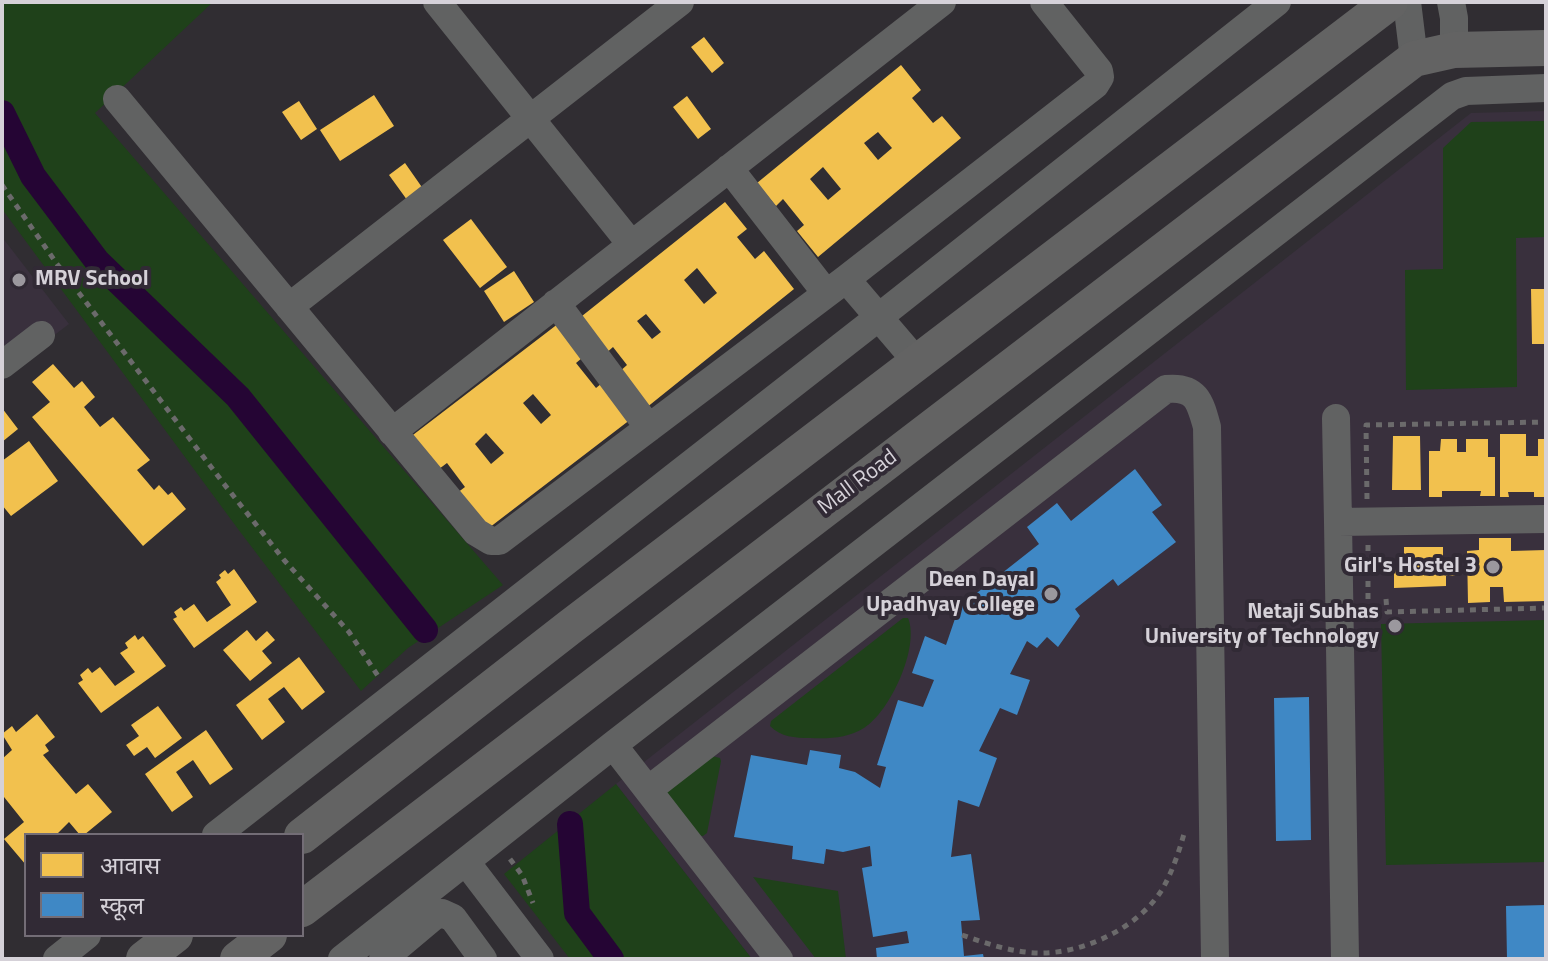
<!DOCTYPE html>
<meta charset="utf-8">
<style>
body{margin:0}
#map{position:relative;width:1548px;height:961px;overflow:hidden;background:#302d32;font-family:"Titillium Web","Noto Sans Devanagari",sans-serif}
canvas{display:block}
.frame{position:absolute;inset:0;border:4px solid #d5d1d8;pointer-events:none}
.legend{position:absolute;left:24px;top:833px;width:280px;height:104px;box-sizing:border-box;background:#312a35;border:2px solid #736d76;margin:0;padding:10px 14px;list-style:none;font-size:24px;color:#d5d1d8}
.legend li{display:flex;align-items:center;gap:16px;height:40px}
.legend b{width:40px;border:2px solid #736d76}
</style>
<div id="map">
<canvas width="1548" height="961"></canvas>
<div class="frame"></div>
<ul class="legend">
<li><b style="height:22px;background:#f2c14e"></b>आवास</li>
<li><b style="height:22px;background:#3f88c5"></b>स्कूल</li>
</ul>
</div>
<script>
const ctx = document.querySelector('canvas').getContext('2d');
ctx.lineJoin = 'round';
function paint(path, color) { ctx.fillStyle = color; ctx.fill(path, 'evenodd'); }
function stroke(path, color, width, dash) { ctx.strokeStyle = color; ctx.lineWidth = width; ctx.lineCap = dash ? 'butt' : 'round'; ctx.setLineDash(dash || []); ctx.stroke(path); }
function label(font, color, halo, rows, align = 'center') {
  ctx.font = font + ' "Titillium Web",sans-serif'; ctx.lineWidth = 8; ctx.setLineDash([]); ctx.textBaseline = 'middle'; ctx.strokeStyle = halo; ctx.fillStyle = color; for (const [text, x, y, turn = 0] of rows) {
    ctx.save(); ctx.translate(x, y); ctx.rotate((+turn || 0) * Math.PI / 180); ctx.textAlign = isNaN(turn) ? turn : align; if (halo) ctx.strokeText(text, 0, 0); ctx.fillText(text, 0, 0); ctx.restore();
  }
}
paint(new Path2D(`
 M1546,111V959H752L616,784L1471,113Z
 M2,237L69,324L2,375Z`), '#39303d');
paint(new Path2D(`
 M2,2H213L95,113L503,585L408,648L361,691L238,529L2,209Z
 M1546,121V237L1516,238L1517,387L1406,390L1405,270L1443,269V148L1471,122Z
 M903,618H908C920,647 890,712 864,728C848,738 829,739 810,738C795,738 781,737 770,726L771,721Z
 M1546,620V862L1386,865L1381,624Z
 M712,756L720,758L721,761L707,833L703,836L698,835L663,791Z
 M616,784L752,959H570L504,874Z
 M753,877L838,891L846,959H816Z`), '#1f411a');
paint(new Path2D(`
 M704,37L724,63L712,73L691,47Z
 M901,65L921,90L912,98L933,123L942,116L961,138L818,257L797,231L804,225L783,199L776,206L757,183ZM878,132L892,148L878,160L864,143ZM823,167L841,189L828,200L810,179Z
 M374,95L394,126L340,161L320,130Z
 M687,96L711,129L698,139L673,107Z
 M299,101L317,129L301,140L282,112Z
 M405,163L426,193L410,204L389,175Z
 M725,202L747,229L737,237L755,259L764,251L794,289L646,408L618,373L627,365L613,347L604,355L577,320ZM697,268L717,293L704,304L684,280ZM646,314L661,332L652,339L637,321Z
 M471,219L507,267L480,288L443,240Z
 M514,271L534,302L504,322L484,291Z
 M1531,289H1546V344H1532Z
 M563,320L588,353L576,363L596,388L607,379L635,416L481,534L453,496L465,487L447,463L435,472L409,438ZM533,394L551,415L541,424L523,403ZM486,433L504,453L491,464L475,444Z
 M53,364L74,388L82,381L95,397L84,407L100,427L113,417L150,460L137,470L154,490L159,485L168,495L172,492L186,509L143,546L32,417L50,402L32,382Z
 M2,408L18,429L2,442Z
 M1500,434H1526V456H1538V439H1546V497H1534V492H1508L1509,497H1500Z
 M1393,436H1420L1421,490H1392Z
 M1441,439H1457V452H1466V439H1488V457H1495V496H1480L1481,491H1442V497H1429V451H1440Z
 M29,441L58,481L11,516L2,505V461Z
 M1479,538H1511V551L1546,550V601L1504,602L1503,587H1490V602L1468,603L1467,551L1479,550Z
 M1404,547H1443V558H1456L1457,576H1446V586L1394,588V569L1404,568Z
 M234,569L257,602L194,648L173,619L177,617L174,612L181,607L184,611L194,604L207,622L231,605L216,582L221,578L219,575L225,570L228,574Z
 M247,630L256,641L267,631L275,640L262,651L272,663L250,681L223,650Z
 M135,635L138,640L143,636L166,666L101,713L78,683L83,680L80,675L88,668L92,673L100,667L115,686L135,672L120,653L128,648L125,643Z
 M299,657L325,692L302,710L284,687L268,699L285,722L262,740L236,705Z
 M158,706L182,738L155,758L147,747L134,756L126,745L139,736L131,725Z
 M37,714L55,737L45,745L49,751L43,755L76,794L88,784L112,812L84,835H80L69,822L56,835H26V865L4,839L24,822L4,797L2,799V759L12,750L2,734L12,726L16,732Z
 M206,730L233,769L210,785L193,760L176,772L193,797L172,812L145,774Z`), '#f2c14e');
paint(new Path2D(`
 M1135,469L1162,505L1152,512L1176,542L1118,586L1113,579L1075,609L1080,616L1058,647L1047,637L1037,648L1027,641L1010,674L1030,680L1017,715L1000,708L979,751L997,758L979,807L958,800L951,857L971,854L980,920L961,921L964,956L983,954L984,959H877L876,948L909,943L907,931L873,937L862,868L872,866L870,846L843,852L826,849L824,864L792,859L793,846L734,837L751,755L807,765L810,750L841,755L839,768L855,772L880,788L886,767L877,765L898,700L923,707L934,680L912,673L925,636L946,645L959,607L1039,544L1027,527L1057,503L1071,521Z
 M1309,697L1311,840L1276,841L1274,698Z
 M1546,905V959H1507L1506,906Z`), '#3f88c5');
stroke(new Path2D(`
 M2,113L33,176L97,261L238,397L425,630
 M570,824L577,913L611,959`), '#250534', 26);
stroke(new Path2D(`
 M2,185L57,264L224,484L284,560L349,632L378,676
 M1367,499L1366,425L1546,422
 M1368,545V599
 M1386,599L1387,612L1546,608
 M510,859L522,875L533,903
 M962,935C988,944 1014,953 1041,953C1085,953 1140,927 1163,888C1173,870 1180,849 1185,830`), '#6b6a6b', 5, [6, 6]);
stroke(new Path2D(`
 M437,2L631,244
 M1407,2L1414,59
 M1451,2L1454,18V50
 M117,99L476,532L491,541H499L846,279L1095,85L1100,77L1099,71L1044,2
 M729,168L826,293
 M846,279L917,362
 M556,303L649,428
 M289,307L680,2
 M2,365L41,335
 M1336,418L1338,522
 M392,432L942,2
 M613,745L779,959
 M648,790L1166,389C1196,386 1200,401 1207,427L1215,959
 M216,835L879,317L1277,2
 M466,862L540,959
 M57,959L87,935
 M342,959L613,745L1452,96L1466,91L1546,88
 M383,959L433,917L442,913L453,918L483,959
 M1345,959L1338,522L1546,519`), '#616262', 28);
stroke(new Path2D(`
 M302,836L570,627L1390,2
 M302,909L1414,59L1454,50L1546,48
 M144,959L175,935
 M238,959L269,935`), '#636363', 36);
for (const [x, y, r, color] of [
 [19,280,8,"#9b989e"],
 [1493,567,8,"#9b989e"],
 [1051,594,8,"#9b989e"],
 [1395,626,8,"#9b989e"]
]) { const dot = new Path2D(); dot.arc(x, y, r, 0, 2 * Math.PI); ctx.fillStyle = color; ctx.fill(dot); stroke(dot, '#312a35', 3); }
label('bold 22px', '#d5d1d8', '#312a35', [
 ["MRV School",35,280,"left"],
 ["Girl's Hostel 3",1477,567],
 ["Deen Dayal",1035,581],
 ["Upadhyay College",1035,606],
 ["Netaji Subhas",1379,613],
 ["University of Technology",1379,638]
], 'right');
label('22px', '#d5d1d8', '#312a35', [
 ["Mall Road",858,483,-37]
]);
</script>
